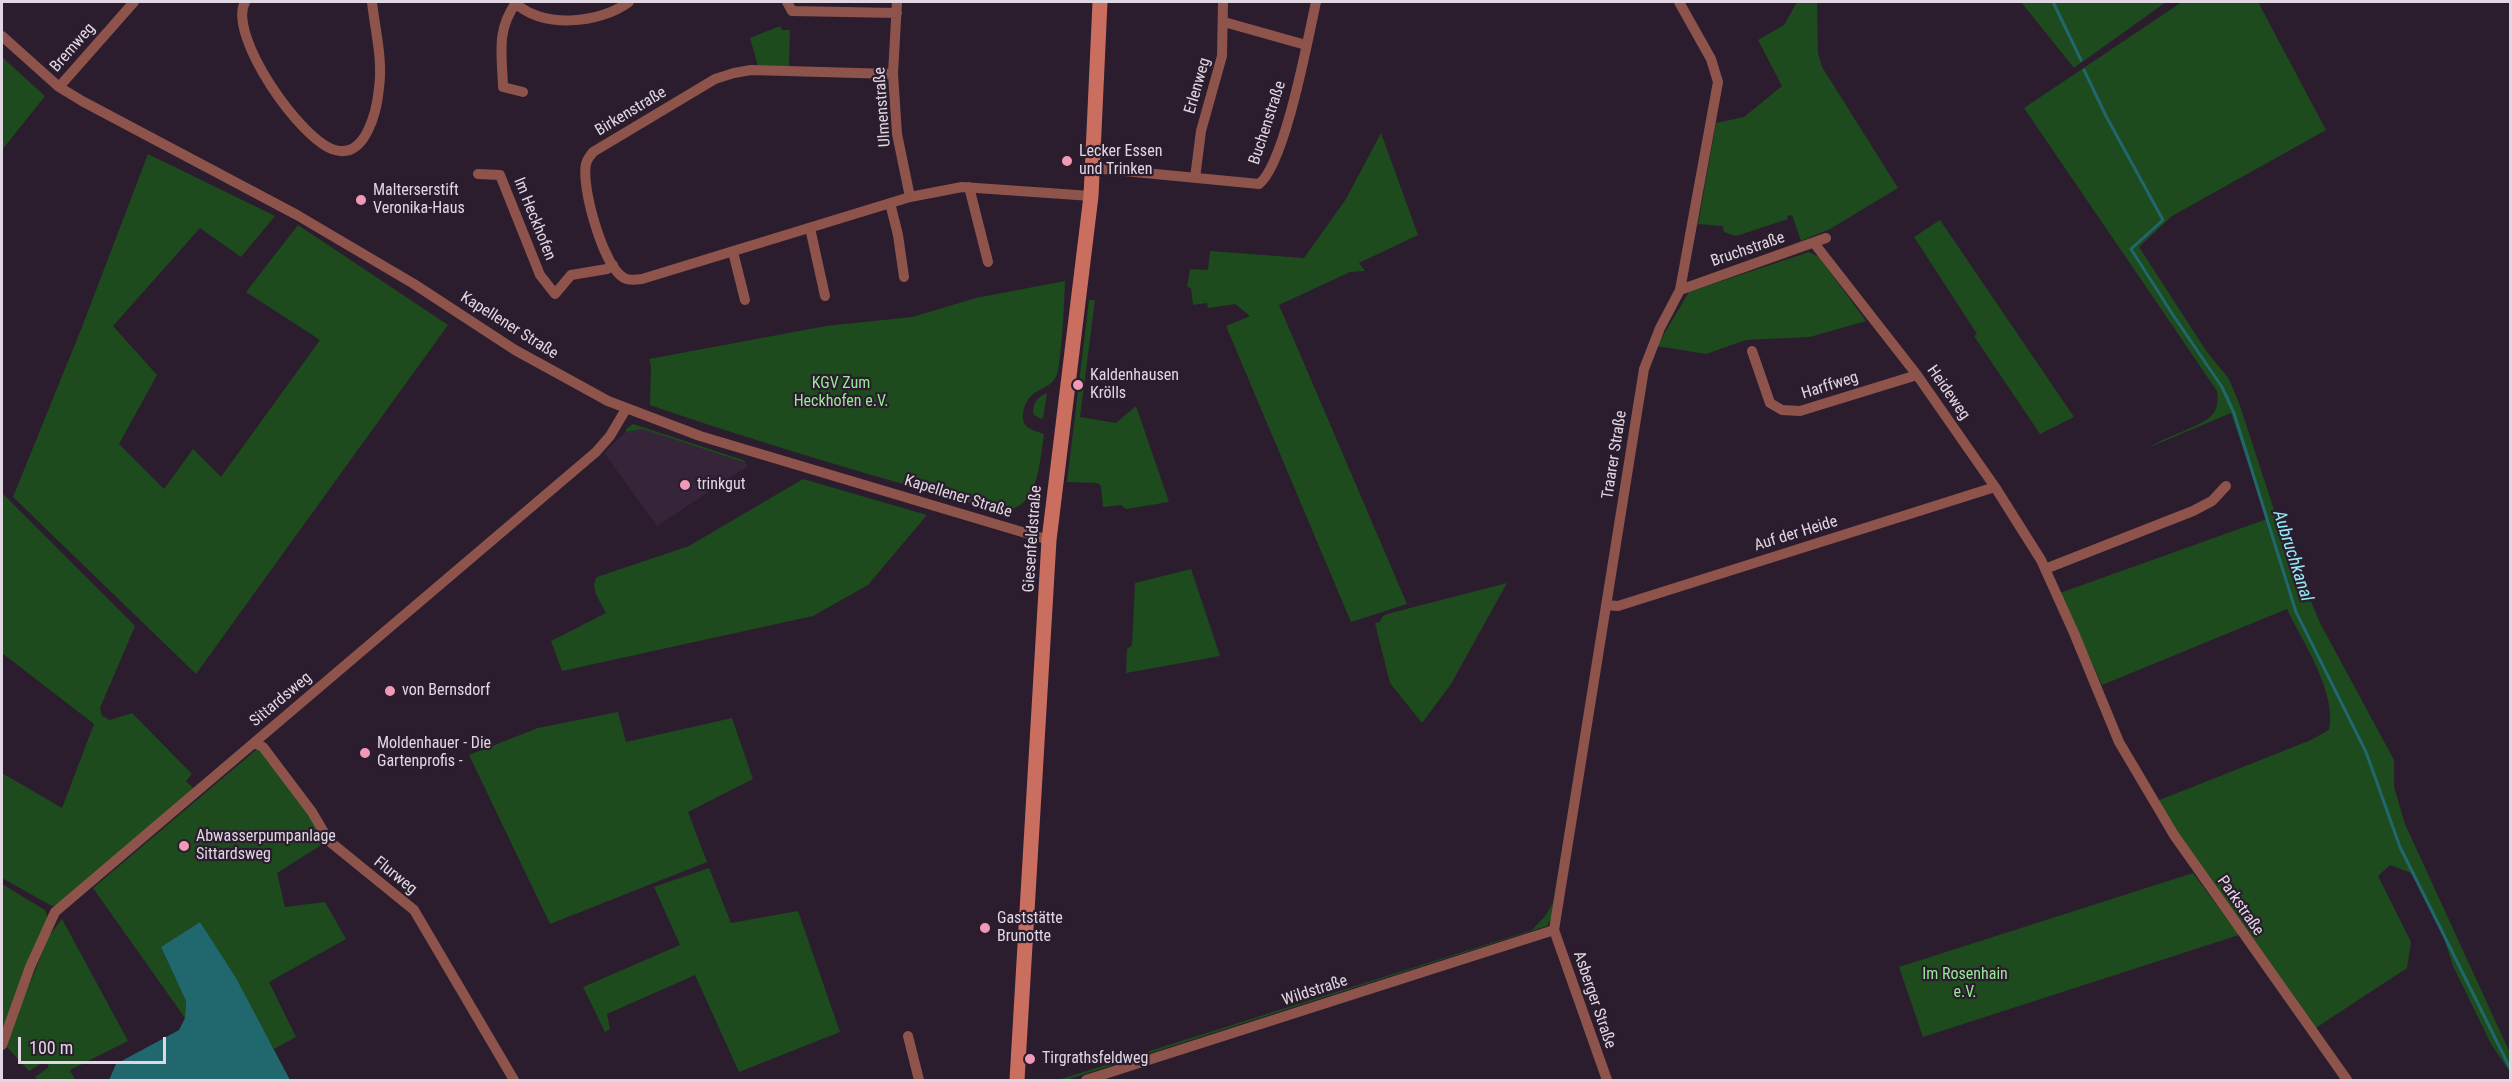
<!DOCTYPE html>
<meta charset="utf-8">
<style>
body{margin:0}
#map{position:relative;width:2512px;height:1082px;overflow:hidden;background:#2b1d2e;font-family:"Roboto Condensed",sans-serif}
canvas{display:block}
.frame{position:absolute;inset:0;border:3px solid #e0d7e2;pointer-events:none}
.scale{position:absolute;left:18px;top:1037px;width:148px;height:27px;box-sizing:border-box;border:3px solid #e0d7e2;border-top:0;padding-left:8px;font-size:18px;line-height:21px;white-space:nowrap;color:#e0d7e2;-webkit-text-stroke:4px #2b1d2e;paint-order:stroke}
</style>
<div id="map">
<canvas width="2512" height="1082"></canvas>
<div class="frame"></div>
<div class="scale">100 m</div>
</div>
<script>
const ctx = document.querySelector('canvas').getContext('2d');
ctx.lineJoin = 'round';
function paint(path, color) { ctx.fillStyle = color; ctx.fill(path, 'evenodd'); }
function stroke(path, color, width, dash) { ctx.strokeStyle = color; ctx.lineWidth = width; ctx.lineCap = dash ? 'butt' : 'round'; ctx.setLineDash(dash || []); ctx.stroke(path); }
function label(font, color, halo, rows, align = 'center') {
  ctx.font = font + ' "Roboto Condensed",sans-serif'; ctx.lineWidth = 4.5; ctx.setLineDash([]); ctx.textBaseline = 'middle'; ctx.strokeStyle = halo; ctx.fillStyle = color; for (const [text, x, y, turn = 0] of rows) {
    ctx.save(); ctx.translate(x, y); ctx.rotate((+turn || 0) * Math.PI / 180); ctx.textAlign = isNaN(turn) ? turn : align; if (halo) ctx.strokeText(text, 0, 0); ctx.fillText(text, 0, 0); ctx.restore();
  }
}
paint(new Path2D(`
 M642,429L746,463L748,466L657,526L604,453L626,432Z`), '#36243a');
paint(new Path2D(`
 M1797,2H1817L1818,53L1822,67L1898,188L1830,229L1801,241L1792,215L1787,216L1788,219L1736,236L1724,232L1723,226L1698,224L1716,123L1744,117L1782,86L1758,40L1784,25Z
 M2021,2H2166L2074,68Z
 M2182,2H2258L2326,130L2172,216L2139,247L2207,352L2229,379L2239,403L2280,528L2320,623L2394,760V787L2405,824L2510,1053V1072L2491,1044L2453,966L2438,920L2411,873L2390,865L2378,876L2411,942L2407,968L2314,1029L2178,836L2157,801L2311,740L2329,730C2337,692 2303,643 2287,609L2102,685L2060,593L2267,519L2231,413L2150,447C2165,437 2201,426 2210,417C2218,410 2218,401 2217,391L2024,108Z
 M780,26L782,30H790L789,67L758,66L750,38Z
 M2,57L45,96L2,150Z
 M1381,133L1418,235L1359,263L1365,271L1350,272L1279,305L1407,604L1351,622L1226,326L1250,316L1235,304L1208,308L1207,303L1193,305L1191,288L1187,287L1190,269L1208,270L1210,251L1304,258L1346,199Z
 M148,154L275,216L241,257L200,228L113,326L157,375L119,444L164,489L193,449L221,477L320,340L246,292L298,225L448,325L196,674L13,497L82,327Z
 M1940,220L2074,417L2040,434L1974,336L1977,334L1914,237Z
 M1809,252L1819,257L1866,321L1810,337L1746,340L1706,354L1657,346L1689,292Z
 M1065,281C1064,306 1063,331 1060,356C1059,361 1059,369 1057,374C1051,393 1027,385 1023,414C1021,428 1033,430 1044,434C1039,465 1039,517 994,509C878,478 763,444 650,405L651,366L649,359L826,326L912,317L976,298Z
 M1089,300H1095L1080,417L1116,423L1136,406L1169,502L1126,509L1121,505L1103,507L1101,486L1098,483L1067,482Z
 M1047,393L1043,418L1042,419L1034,415C1031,405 1037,397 1047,393Z
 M633,424L743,460L746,463L642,429L626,432V429Z
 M803,479L927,515L868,585L813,616L562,671L551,641L606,613C601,602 589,588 597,577L689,546Z
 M2,493L135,626L100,708L102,716L110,720L132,713L192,774L186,781L194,789L57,905L52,906L2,878V773L62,808L94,724L2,653Z
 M1191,569L1220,656L1126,673L1127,649L1132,645L1135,583Z
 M1507,583L1451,684L1422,723L1390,683L1375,623L1380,622L1382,617L1387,614Z
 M1595,651L1554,914L1547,926L1066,1080H1058L1532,930L1546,915L1553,903Z
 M618,712L626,742L732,718L753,779L688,812L707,862L550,924L469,755L538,728Z
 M257,749L262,751L310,815L326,842L277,873L285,907L325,902L346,939L269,982L296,1037L274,1049L200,922L161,947L186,1001L185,1018L93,888Z
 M709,868L731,923L798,911L840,1032L739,1072L695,975L607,1014L610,1029L605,1032L583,987L680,945L654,887Z
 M2193,873L2239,935L1923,1037L1899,967Z
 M2,884L45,910L48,918L2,1034Z
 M62,919L128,1041L70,1070L75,1080H38L35,1077L49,1067L45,1061L29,1071L5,1045L49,936Z`), '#1d4b1d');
paint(new Path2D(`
 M200,922L236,978L290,1080H109L116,1064L179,1030L185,1018L186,1001L161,947Z`), '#20676e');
stroke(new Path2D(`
 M2053,2L2081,60
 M2084,70L2106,116L2163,220L2131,249L2173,315L2222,387L2234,413L2296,612L2366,752L2400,847L2510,1068`), '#20676e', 3);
stroke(new Path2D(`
 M245,2C227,35 301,141 335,150C366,159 377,110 379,88C383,59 375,30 372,2
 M514,2C543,29 599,24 629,2
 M787,2L792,11L897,13
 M897,2L893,74L897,134L910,197
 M516,3C496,30 502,55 503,87L523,92
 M1224,22L1306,45
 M2,36L59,87L82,101L297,215L414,284L515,350L608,401L700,436L1049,540
 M893,74L751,70L734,73L715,79L593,152C590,156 587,159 586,164C581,187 602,259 620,275C626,281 634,280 642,279L910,197L962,187L1091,196
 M59,87L134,2
 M1093,168L1259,184C1285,164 1308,38 1316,2
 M478,174L500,175L540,275L555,294L571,275L607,269L613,265
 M1195,178L1201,131L1222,56L1223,2
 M969,187L988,262
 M890,203L898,235L904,277
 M810,228L825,296
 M1814,243L1917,375L1995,487L2041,560L2074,633L2119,742L2174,835L2347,1080
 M733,252L745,300
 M1680,290L1826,238
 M1752,351L1770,403L1782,410L1800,411L1917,375
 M2045,569L2193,511L2212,501L2226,486
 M1606,605L1618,606L1995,487
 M254,743L263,747L312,812L329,841L414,910L514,1080
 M908,1036L919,1080
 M2,1045L30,967L55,912L596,452L610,436L626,409
 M1086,1080L1554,930
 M1607,1080L1554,930L1644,369L1660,328L1680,290L1718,82L1711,59L1679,2`), '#8e544b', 10);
stroke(new Path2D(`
 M1017,1080L1049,540L1091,196L1100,2`), '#ca6e60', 15);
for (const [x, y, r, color] of [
 [1067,161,6,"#f09ab7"],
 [361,200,6,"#f09ab7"],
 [1078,385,6,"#f09ab7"],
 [685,485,6,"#f09ab7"],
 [390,691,6,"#f09ab7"],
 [365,753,6,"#f09ab7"],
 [184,846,6,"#f09ab7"],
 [985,928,6,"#f09ab7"],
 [1030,1059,6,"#f09ab7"]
]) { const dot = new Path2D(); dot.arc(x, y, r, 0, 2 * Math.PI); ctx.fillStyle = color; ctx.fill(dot); stroke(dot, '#2b1d2e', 2); }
label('16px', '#e0d7e2', '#2b1d2e', [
 ["Bremweg",73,48,-49],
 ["Erlenweg",1198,86,-74],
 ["Ulmenstraße",883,107,-94],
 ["Birkenstraße",631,112,-31],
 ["Buchenstraße",1268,123,-72],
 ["Im Heckhofen",534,219,68],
 ["Bruchstraße",1748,250,-19],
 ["Kapellener Straße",509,326,32],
 ["Harffweg",1830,386,-17],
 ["Heideweg",1948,393,55],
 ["Traarer Straße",1615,455,-81],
 ["Kapellener Straße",958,497,17],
 ["Auf der Heide",1796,534,-17],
 ["Giesenfeldstraße",1033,539,-86],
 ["Sittardsweg",281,700,-40],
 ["Flurweg",395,876,39],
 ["Parkstraße",2240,906,55],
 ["Wildstraße",1315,991,-18],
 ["Asberger Straße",1594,1000,71]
]);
label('16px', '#e0d7e2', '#2b1d2e', [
 ["Lecker Essen",1079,152],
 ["und Trinken",1079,170],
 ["Malterserstift",373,191],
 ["Veronika-Haus",373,209],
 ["Kaldenhausen",1090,376],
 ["Krölls",1090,394],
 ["trinkgut",697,485],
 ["von Bernsdorf",402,691],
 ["Moldenhauer - Die",377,744],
 ["Gartenprofis -",377,762],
 ["Abwasserpumpanlage",196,837],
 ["Sittardsweg",196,855],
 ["Gaststätte",997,919],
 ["Brunotte",997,937],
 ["Tirgrathsfeldweg",1042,1059]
], 'left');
label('16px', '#95ea92', '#2b1d2e', [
 ["KGV Zum",841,384],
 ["Heckhofen e.V.",841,402],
 ["Im Rosenhain",1965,975],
 ["e.V.",1965,993]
]);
label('italic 18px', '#93edf7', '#2b1d2e', [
 ["Aubruchkanal",2292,556,72]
]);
</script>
